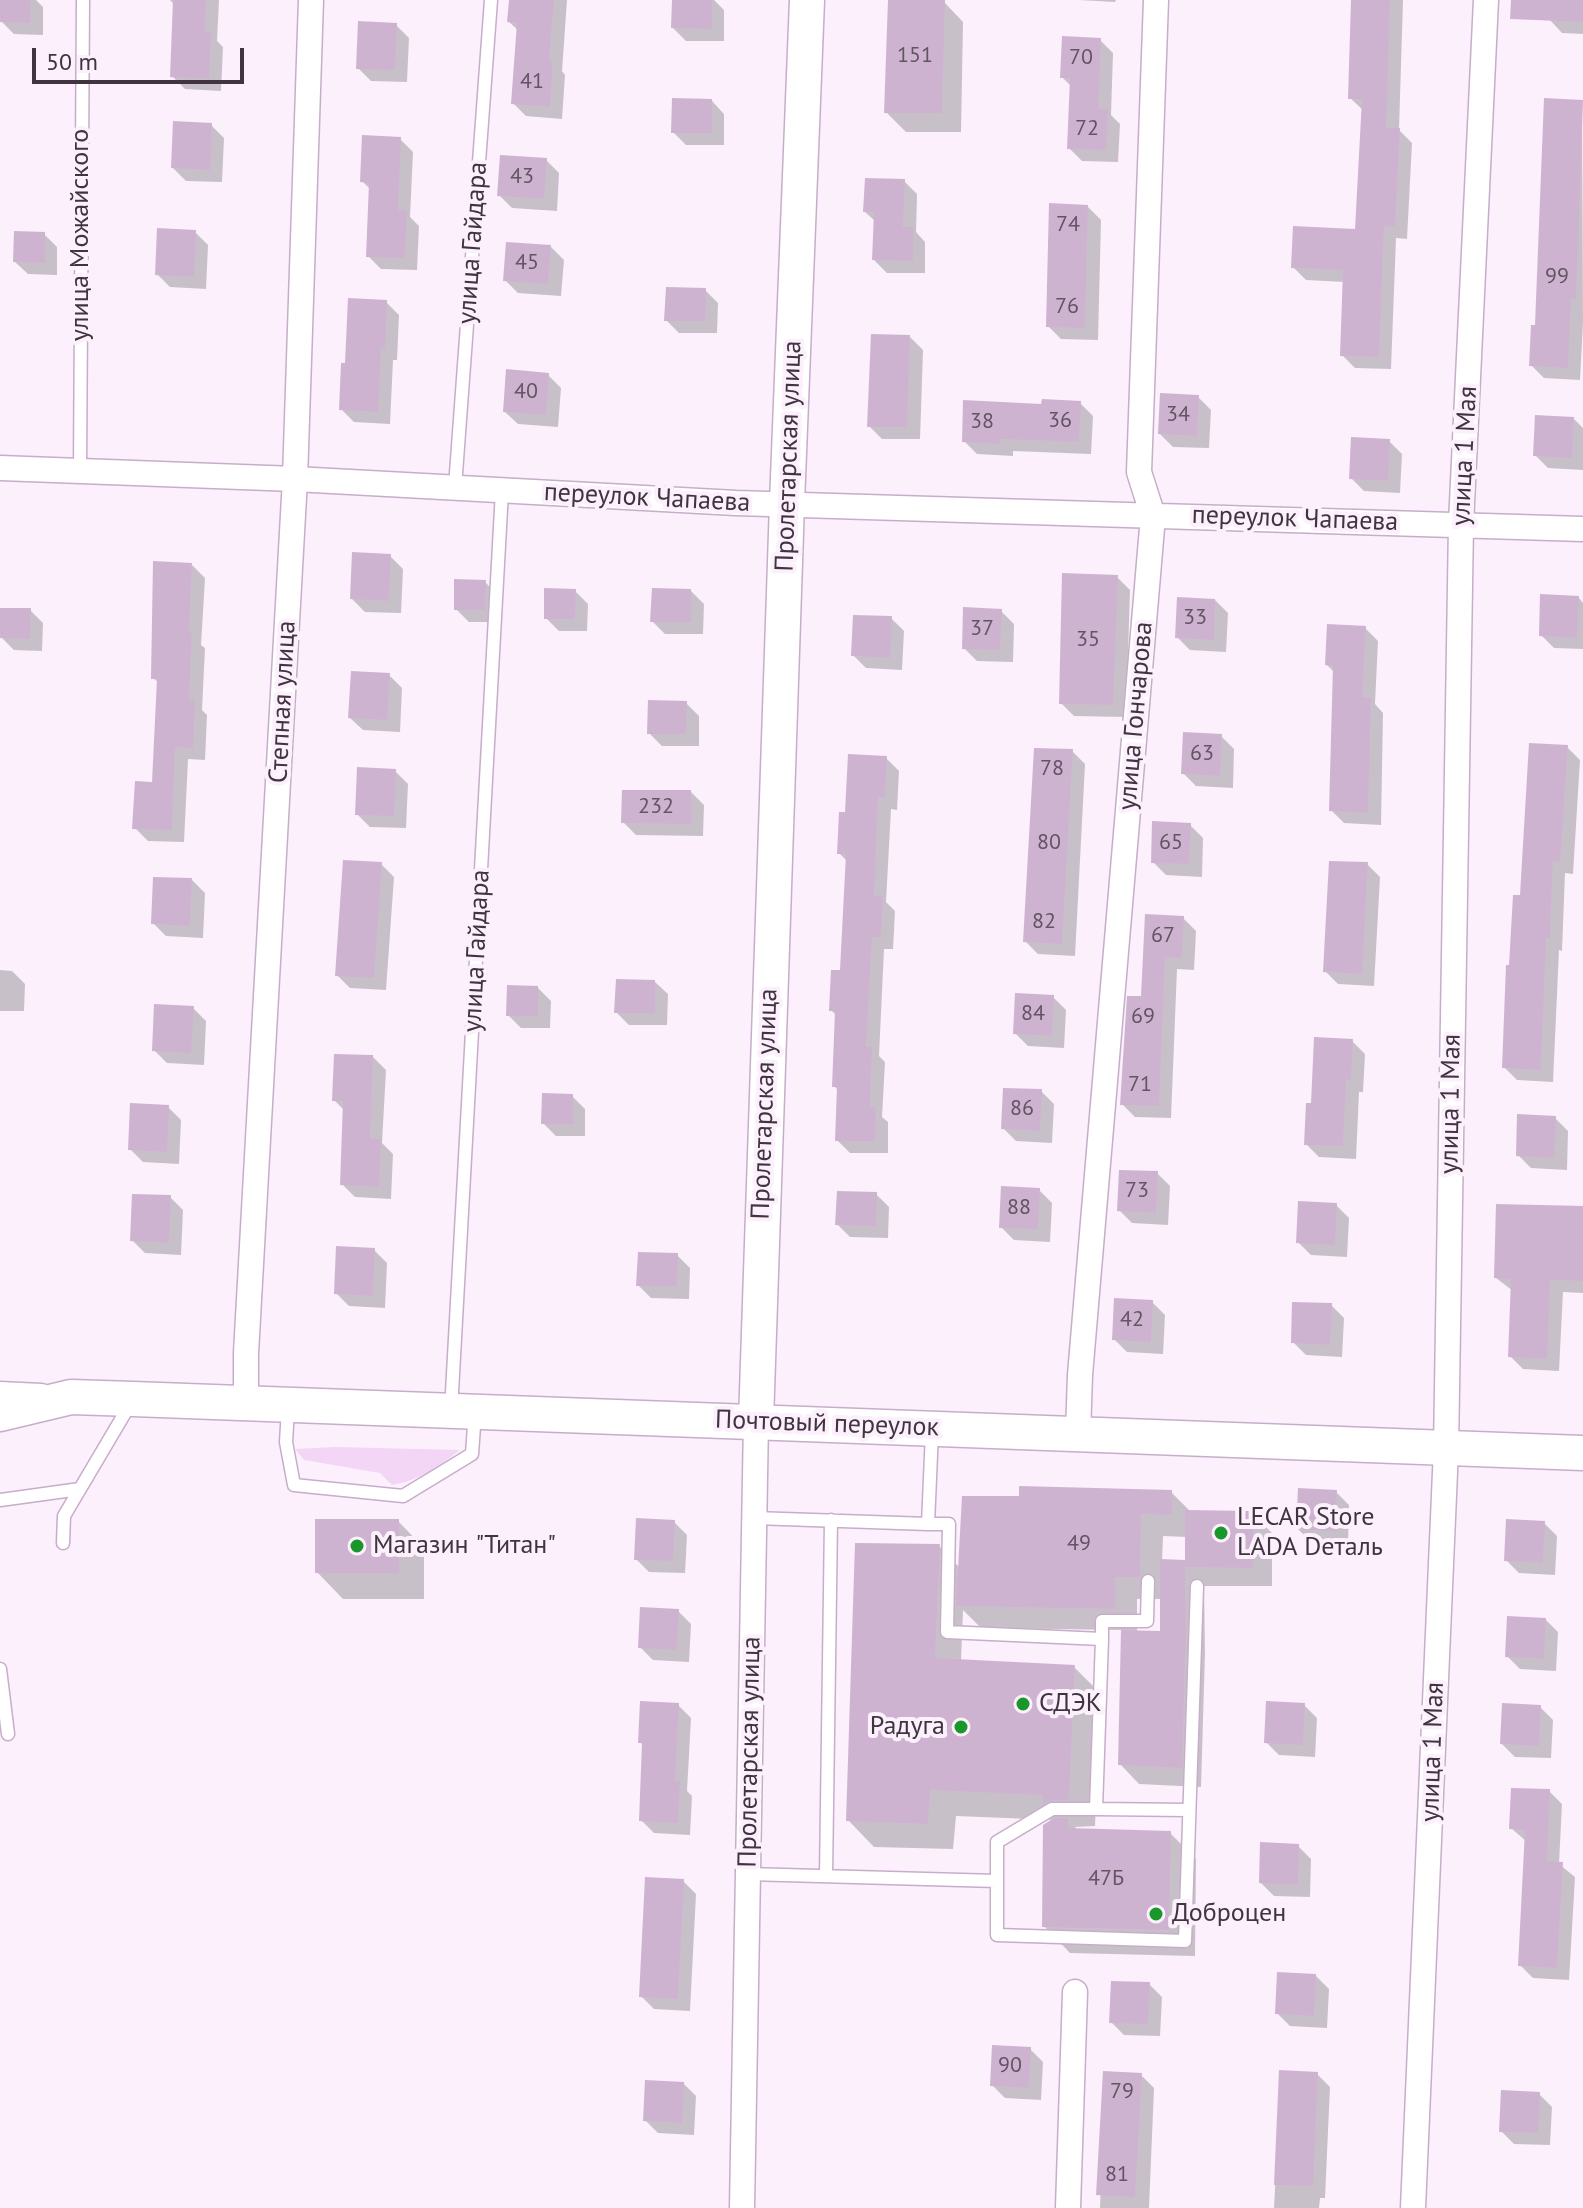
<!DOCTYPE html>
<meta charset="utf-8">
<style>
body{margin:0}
#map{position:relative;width:1583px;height:2208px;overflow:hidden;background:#fbf0fc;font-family:"PT Sans",sans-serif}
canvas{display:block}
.scale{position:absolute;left:32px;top:48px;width:212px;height:36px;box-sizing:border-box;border:4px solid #3f3440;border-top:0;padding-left:10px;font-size:24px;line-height:28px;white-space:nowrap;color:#3f3440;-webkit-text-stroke:6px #fbf0fc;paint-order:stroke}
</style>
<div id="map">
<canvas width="1583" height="2208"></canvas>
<div class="scale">50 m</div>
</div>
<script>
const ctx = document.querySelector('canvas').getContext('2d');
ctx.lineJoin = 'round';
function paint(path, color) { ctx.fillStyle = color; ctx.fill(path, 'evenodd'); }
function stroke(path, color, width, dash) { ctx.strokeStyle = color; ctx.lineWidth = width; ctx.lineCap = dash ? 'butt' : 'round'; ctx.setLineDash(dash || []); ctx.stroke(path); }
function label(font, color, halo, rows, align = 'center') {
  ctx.font = font + ' "PT Sans",sans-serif'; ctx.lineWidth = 8; ctx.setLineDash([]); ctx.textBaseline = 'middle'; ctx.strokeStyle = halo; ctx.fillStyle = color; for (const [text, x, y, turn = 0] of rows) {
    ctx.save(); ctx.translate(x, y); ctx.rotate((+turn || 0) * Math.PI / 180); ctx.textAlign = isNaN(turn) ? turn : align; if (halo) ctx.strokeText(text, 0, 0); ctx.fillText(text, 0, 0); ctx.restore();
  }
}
paint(new Path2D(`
 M336,1447L460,1450C439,1466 418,1481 392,1485L380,1473L304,1460L295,1449Z`), '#f3d6f5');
paint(new Path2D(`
 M1,0H36L43,7V35L14,34L1,21Z
 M170,0H219L217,41L223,47L221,91L185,89L172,76L175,5Z
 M511,0H567L562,71L565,75L562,119L526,116L513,103L519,31L509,22Z
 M674,0H714L724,10V41H686L673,28Z
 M1079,0H1116L1115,2Z
 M1353,0H1403L1399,130L1412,143L1407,239L1396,238L1391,369L1355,368L1342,355L1345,282L1306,280L1293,267L1357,231L1364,111L1350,98Z
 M1550,0H1583V34L1562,33L1550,20Z
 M944,2L963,22L961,132H906L886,112Z
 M396,25L409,38L407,82L371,81L358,68Z
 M1100,40L1113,53L1111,115L1120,124L1118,162L1082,161L1069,148L1071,86L1062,77Z
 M712,101L724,114V145H686L673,132Z
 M1582,102L1583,323L1580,380L1544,378L1531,365Z
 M211,125L224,138L222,182L186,181L173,168Z
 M400,139L413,152L410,217L419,226L417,270L381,269L368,256L371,190L362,181Z
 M546,160L559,173L557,211L512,208L499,195Z
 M904,181L917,194L916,232L925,242V273H887L874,260L876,222L865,212Z
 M1088,207L1101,220L1098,340L1061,339L1048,326Z
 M195,232L208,245L206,289L170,287L157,274Z
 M44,234L57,247V275L28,274L15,262Z
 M551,247L564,260L561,296L518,293L505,280Z
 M705,290L718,303L717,333H679L666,320Z
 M386,302L399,315L397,360H393L390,424L354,422L341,409L347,365Z
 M910,337L923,350L920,439H882L869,426Z
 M548,375L561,388L558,427L518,424L505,412Z
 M1198,397L1211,410L1209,448L1173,447L1160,434Z
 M1080,403L1093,416L1091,454L1013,451V456L977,454L964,441L1043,406Z
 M1573,418L1583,428V470L1548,468L1535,455Z
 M1389,441L1402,454L1400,493L1364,491L1351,478Z
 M390,556L403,569L401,613L365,612L352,599Z
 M192,565L205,578L201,645L205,648L202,710L207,715L205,760L188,759L184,842L148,841L135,828L154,784L159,683L153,678Z
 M1117,577L1130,590L1126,717L1074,716L1061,703Z
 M485,582L498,595L497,622H469L456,609Z
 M575,591L588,604L587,631H559L546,618Z
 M691,591L704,604L703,634H665L652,621Z
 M1579,598L1583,603V649L1554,648L1541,635Z
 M1215,600L1228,613L1226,652L1190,650L1177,637Z
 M30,610L43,623L42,651L14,650L1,637Z
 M1001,611L1014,624L1013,662L977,661L964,648Z
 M891,618L904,631L902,670L866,668L853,655Z
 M1365,628L1378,641L1375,704L1383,713L1381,825L1344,823L1331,810L1335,673L1327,665Z
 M389,675L402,688L400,732L363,730L350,718Z
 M686,703L699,716V746H662L649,733Z
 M1221,736L1234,749L1233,788L1196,786L1183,773Z
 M1567,747L1580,760L1573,874L1565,873L1562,951L1559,950L1553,1082L1517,1080L1504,1067L1522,898Z
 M1072,751L1085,764L1075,956L1038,954L1025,941Z
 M886,758L899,771L897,810L891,809L886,902L895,911L893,949H884L879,1056L885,1062L882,1117L888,1122V1153H850L837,1140L839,1091L834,1086L837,1016L831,1010L842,972L847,861L839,853L847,814Z
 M395,771L408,784L406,828L370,827L357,814Z
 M691,792L704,805L703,836L636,835L623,822Z
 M1190,825L1203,838L1202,877L1166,875L1153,862Z
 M381,864L394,877L386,990L350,988L337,975Z
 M1367,864L1380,877L1374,986L1338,984L1325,971Z
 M192,880L205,893L203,938L166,936L153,923Z
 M1183,918L1196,931L1194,970L1177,969L1171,1118L1135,1117L1122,1104L1143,998Z
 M0,970L12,971L25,984L24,1011H0Z
 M655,982L668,994L667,1025H629L616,1012Z
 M538,988L551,1001L550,1028H521L508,1015Z
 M1053,997L1066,1010L1064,1048L1028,1046L1015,1033Z
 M193,1008L206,1021L204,1065L167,1063L154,1050Z
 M1352,1041L1365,1054L1363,1092H1359L1356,1159L1319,1157L1306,1144L1313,1105Z
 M373,1057L386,1070L382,1143L393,1154L391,1199L355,1197L342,1184L345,1111L334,1100Z
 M1041,1091L1054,1104L1052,1143L1016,1141L1003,1128Z
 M572,1096L585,1109V1136H556L543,1123Z
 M168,1107L181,1120L179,1164L143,1162L130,1149Z
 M1555,1118L1568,1131L1567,1170L1531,1168L1518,1155Z
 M1157,1173L1170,1186L1168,1225L1132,1223L1119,1210Z
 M1039,1190L1052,1203L1050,1242L1014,1240L1001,1227Z
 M876,1194L889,1207L888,1238L850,1237L837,1224Z
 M170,1197L183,1210L181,1255L145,1253L132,1240Z
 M1336,1205L1349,1218L1347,1257L1311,1255L1298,1242Z
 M1583,1208V1293L1563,1292L1559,1371L1523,1369L1510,1356L1513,1291L1496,1278Z
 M374,1250L387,1263L385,1308L349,1306L336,1293Z
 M677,1255L690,1268L689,1299L651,1298L638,1285Z
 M1152,1302L1165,1315L1163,1354L1127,1352L1114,1339Z
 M1331,1305L1344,1318L1342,1357L1306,1355L1293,1342Z
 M1171,1492L1191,1512L1252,1513L1272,1533V1586H1204L1205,1653L1201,1787L1139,1784L1120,1764L1123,1630L981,1628L963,1610L961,1661L1074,1667L1100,1693L1095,1826L1075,1827L1078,1831L1170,1833L1196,1859L1195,1956L1070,1953L1044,1926L1056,1820L956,1816L953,1849L874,1847L848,1820L939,1546L960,1568ZM1163,1536L1187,1537V1562L1162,1561ZM1137,1599H1162L1161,1633H1137Z
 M1336,1492L1349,1505L1348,1543L1311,1542L1298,1529Z
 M398,1521L424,1548V1599H343L317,1572Z
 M674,1522L687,1535L685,1573L649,1572L636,1559Z
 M1544,1523L1557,1536L1555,1575L1519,1573L1506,1560Z
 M678,1611L691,1624L689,1662L653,1660L640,1647Z
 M1545,1619L1558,1632L1556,1671L1520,1669L1507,1656Z
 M678,1705L691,1718L687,1791L692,1796L690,1835L654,1833L641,1820L644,1746L640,1742Z
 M1304,1705L1317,1718L1315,1757L1279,1755L1266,1742Z
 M1540,1707L1553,1720L1551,1758L1515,1757L1502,1744Z
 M1549,1791L1562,1804L1559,1864L1575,1877L1569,1980L1533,1978L1520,1965L1527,1842L1511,1828Z
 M1298,1846L1311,1859L1310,1897L1274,1896L1261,1883Z
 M683,1881L696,1894L690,2011L654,2009L641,1996Z
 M1316,1976L1329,1989L1327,2028L1290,2026L1277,2013Z
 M1149,1984L1162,1997L1160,2036L1124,2035L1111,2022Z
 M1030,2049L1043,2062L1041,2100L1005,2098L992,2085Z
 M1281,2072L1317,2074L1330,2087L1325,2198H1320L1319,2208H1274Z
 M1105,2073L1141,2075L1154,2088L1149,2208H1100Z
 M683,2083L696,2096L694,2135L658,2133L645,2120Z
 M1539,2094L1552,2107L1550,2145L1514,2144L1501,2131Z`), '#0003');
paint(new Path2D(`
 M0,0H31L30,23L0,22Z
 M173,0H206L205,31L211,32L209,79L170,77Z
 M509,0H554L549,60H553L550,107L511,104L517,23L507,22Z
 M672,0H712V29L671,28Z
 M888,0H945L942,113H884Z
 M1351,0H1390L1386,128H1400L1395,227L1384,226L1379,357L1340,356L1343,270L1291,268L1293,226L1355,229L1362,99H1348Z
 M1511,0H1583V22L1510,19Z
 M358,21L397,23L395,70L356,69Z
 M1062,36L1101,38L1098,109H1108L1106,150L1067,149L1070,78H1060Z
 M672,98L712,99V133H671Z
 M1544,98L1583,100L1576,299H1571L1568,368L1529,366L1531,325H1535Z
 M173,121L212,123L210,170L171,168Z
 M362,135L401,137L398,210L407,211L405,258L366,257L369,183L360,182Z
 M500,155L547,158L544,199L497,196Z
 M865,178L905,179L903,227H913V261L872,260L874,212H863Z
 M1049,203L1088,205L1085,328L1046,327Z
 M157,228L196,230L194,277L155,275Z
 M14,231L45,232V263L13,262Z
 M506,242L551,245L548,284L503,281Z
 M666,287L706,288L705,321H664Z
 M348,298L387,300L385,348L381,347L378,412L339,410L341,363H345Z
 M871,334L910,335L907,427H867Z
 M506,369L549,373L546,415L503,412Z
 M1160,393L1199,395L1197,436L1158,434Z
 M1042,399L1081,401L1079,442L1001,439L1000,444L962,442L963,400L1041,404Z
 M1535,415L1574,417L1572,458L1533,456Z
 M1351,437L1390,439L1388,481L1349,479Z
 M352,552L391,554L389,601L350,599Z
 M153,561L192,563L189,633H192L189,700H195L193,748L175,747L172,830L132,829L135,781L152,782L157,679H151Z
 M1062,573L1118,575L1113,705L1059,704Z
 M454,579L486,580L485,610H454Z
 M544,588L576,589L575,619H544Z
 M652,588L691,589V622H650Z
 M1540,594L1579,596L1577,638L1539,636Z
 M1177,597L1215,599L1214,640L1175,638Z
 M963,607L1002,609L1000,650L962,649Z
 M0,608H31L30,639L0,638Z
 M853,615L892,616L890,658L851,656Z
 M1327,624L1366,626L1362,697L1371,698L1368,813L1329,811L1333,666L1325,665Z
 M351,671L390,673L387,720L348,718Z
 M648,700L687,701L686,734H647Z
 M1183,732L1222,734L1220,776L1181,774Z
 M1529,743L1568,745L1560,862L1553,861L1550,938H1546L1541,1070L1502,1068L1506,965H1509L1513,895H1520Z
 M1034,748L1073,749L1062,944L1023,942Z
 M848,754L887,756L885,798L878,797L874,895L883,896L881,937H872L866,1047H872L870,1107H876L875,1141H835L837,1087H832L835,1011H829L831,970H840L846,854H837L839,812H845Z
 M357,767L396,769L394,816L355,815Z
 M622,790H691V824L621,823Z
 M1152,821L1191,823L1189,864L1151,863Z
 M343,860L382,862L374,978L335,976Z
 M1329,861L1368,862L1362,974L1323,972Z
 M153,877L192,878L190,926L151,924Z
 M1145,914L1184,916L1182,958L1165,957L1159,1106L1120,1105L1127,996H1141Z
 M616,979L655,980V1013H614Z
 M507,985L538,986V1016H506Z
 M1015,993L1054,995L1052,1036L1013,1034Z
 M154,1004L194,1006L191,1053L152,1051Z
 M1314,1037L1353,1039L1351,1080H1346L1343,1146L1304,1145L1306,1103H1311Z
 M334,1054L373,1055L370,1139H381L379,1187L340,1185L343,1101H332Z
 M1003,1088L1042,1089L1040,1131L1001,1129Z
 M542,1093L573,1094V1124H541Z
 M130,1103L169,1105L167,1152L128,1150Z
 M1517,1114L1556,1116L1554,1158L1516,1156Z
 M1119,1170L1158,1171L1156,1213L1117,1211Z
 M1001,1186L1040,1188L1038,1229L999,1228Z
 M837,1191L877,1192L876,1226L835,1225Z
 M132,1194L171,1195L169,1243L130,1241Z
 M1298,1201L1337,1203L1335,1245L1296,1243Z
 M1496,1204L1583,1206V1281L1550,1280L1547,1359L1508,1357L1511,1279L1494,1278Z
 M336,1246L375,1248L373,1296L334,1294Z
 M638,1252L678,1253L677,1286H636Z
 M1114,1298L1153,1300L1151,1342L1112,1340Z
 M1292,1302L1332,1303L1330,1345L1291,1343Z
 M1019,1486L1172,1490V1515L1141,1514L1140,1577H1115V1609L956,1606L962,1496H1019Z
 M1298,1488L1337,1490L1335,1531L1296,1529Z
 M1185,1510L1253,1511V1568L1185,1567L1186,1632L1182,1768L1118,1765L1121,1630L1160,1631V1559L1185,1560Z
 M636,1518L675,1520L673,1561L634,1560Z
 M315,1519H399V1573H315Z
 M1506,1519L1545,1521L1543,1563L1504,1561Z
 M855,1543L940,1544L935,1658L1075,1665L1069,1800H1051L1043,1804V1795L930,1790L928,1824L846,1821Z
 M640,1607L679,1609L677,1650L638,1648Z
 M1507,1616L1546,1618L1544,1659L1505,1657Z
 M640,1701L679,1703L675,1781H680L678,1823L639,1821L642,1743H638Z
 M1266,1701L1305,1703L1303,1745L1264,1743Z
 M1502,1703L1541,1705L1539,1746L1500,1744Z
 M1511,1788L1550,1789L1547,1861L1563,1862L1557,1968L1518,1966L1525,1830L1509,1829Z
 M1054,1818H1068V1828L1171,1831L1169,1930L1042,1927L1043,1825Z
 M1260,1842L1299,1844L1298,1885L1259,1883Z
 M645,1877L684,1879L678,1999L639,1997Z
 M1277,1972L1316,1974L1314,2016L1275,2014Z
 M1111,1981L1150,1982L1148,2024L1109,2023Z
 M992,2045L1031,2047L1029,2088L990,2086Z
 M1279,2070L1318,2072L1313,2186L1274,2185Z
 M1103,2071L1142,2073L1135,2197L1096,2195Z
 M645,2080L684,2082L682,2123L643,2121Z
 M1501,2090L1540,2092L1538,2133L1499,2132Z`), '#ceb3d0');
const service = new Path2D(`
 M80,470L83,0
 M455,487L491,0
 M288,1409L286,1442L294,1485L403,1496L472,1454L475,1412
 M451,1410L502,491
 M0,1500L80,1489
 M754,1518L928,1524L932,1432
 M928,1524H949L947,1632L1102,1639V1621H1147L1148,1581
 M63,1543L64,1516L132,1401
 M1102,1639L1096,1809H1052L997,1842V1935L1185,1941L1197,1586
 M0,1669L8,1734
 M1096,1809L1189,1810
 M748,1874L997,1881
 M826,1876L831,1520`);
const minor = new Path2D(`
 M0,468L295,479L736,503L1583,529
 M0,1394L41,1396
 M246,1404V1353L295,479L311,0
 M1078,1433L1080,1375L1153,516L1139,472L1156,0
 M742,2208L756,1421
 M1068,2208L1075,1992
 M1413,2208L1446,1449L1461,524L1486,0`);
const secondary = new Path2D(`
 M0,1414L71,1397L133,1399L1583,1453
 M756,1421L787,503L807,0`);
stroke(service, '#c7adc9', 15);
stroke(minor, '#c7adc9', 27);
stroke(secondary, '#c7adc9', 37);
stroke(service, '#fff', 12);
stroke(minor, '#fff', 24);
stroke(secondary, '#fff', 34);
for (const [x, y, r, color] of [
 [1221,1533,8,"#1a972a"],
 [357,1546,8,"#1a972a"],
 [1023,1704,8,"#1a972a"],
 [961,1727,8,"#1a972a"],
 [1156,1914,8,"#1a972a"]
]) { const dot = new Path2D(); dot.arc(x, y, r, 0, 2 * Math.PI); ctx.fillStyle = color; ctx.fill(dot); stroke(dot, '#fbf0fc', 3); }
label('22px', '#635464', null, [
 ["151",915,56],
 ["70",1081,58],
 ["41",532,82],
 ["72",1087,129],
 ["43",522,177],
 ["74",1068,225],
 ["45",527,263],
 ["99",1557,277],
 ["76",1067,307],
 ["40",526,392],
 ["34",1178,415],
 ["36",1060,421],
 ["38",982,422],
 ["33",1195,618],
 ["37",982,629],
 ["35",1088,640],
 ["63",1202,754],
 ["78",1052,769],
 ["232",656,807],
 ["80",1049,843],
 ["65",1171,843],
 ["82",1044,922],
 ["67",1163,936],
 ["84",1033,1014],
 ["69",1143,1017],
 ["71",1140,1085],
 ["86",1022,1109],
 ["73",1137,1191],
 ["88",1019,1208],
 ["42",1132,1320],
 ["49",1079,1544],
 ["47Б",1106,1879],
 ["90",1010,2066],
 ["79",1122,2092],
 ["81",1117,2175]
]);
label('26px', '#3f3440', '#fbf0fc', [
 ["улица Можайского",81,235,-90],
 ["улица Гайдара",473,243,-86],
 ["Пролетарская улица",789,456,-88],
 ["улица 1 Мая",1465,456,-87],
 ["переулок Чапаева",647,498,3],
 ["переулок Чапаева",1295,519,2],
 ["Степная улица",283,702,-87],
 ["улица Гончарова",1136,716,-85],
 ["улица Гайдара",477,951,-87],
 ["Пролетарская улица",765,1104,-88],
 ["улица 1 Мая",1451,1104,-89],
 ["Почтовый переулок",827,1424,2],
 ["Пролетарская улица",750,1752,-89],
 ["улица 1 Мая",1433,1752,-88]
]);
label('26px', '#3f3440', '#fbf0fc', [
 ["LECAR Store",1237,1518],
 ["LADA Dеталь",1237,1548],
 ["Магазин \"Титан\"",373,1546],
 ["СДЭК",1039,1704],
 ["Радуга",945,1727,"right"],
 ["Доброцен",1172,1914]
], 'left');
</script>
